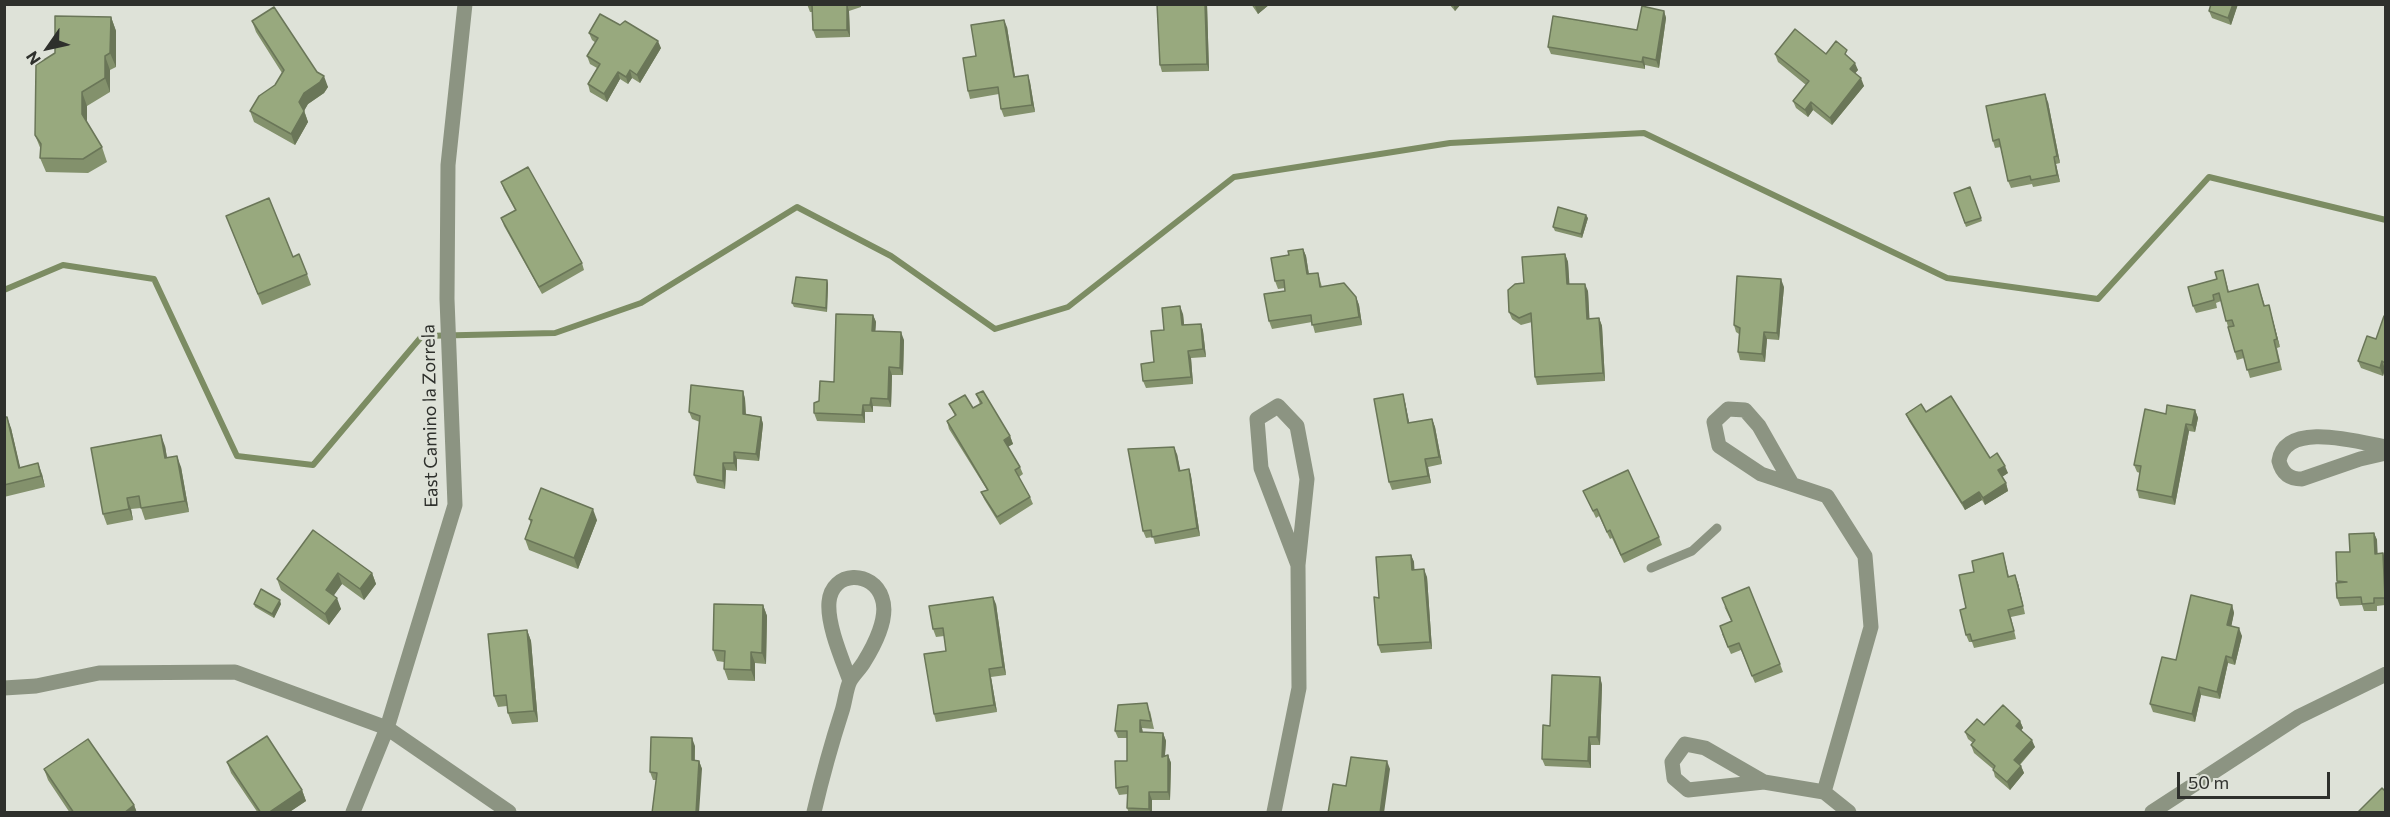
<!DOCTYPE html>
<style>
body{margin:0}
#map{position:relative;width:2390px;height:817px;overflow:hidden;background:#dee2d8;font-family:Commissioner,sans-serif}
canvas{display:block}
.frame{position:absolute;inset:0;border:6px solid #2e302c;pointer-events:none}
.north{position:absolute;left:18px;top:18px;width:60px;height:60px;-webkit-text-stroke:4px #dee2d8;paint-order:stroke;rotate:236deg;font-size:16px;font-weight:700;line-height:24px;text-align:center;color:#2e302c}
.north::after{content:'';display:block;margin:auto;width:21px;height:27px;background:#2e302c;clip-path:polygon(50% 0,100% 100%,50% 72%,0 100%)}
.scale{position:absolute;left:2177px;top:772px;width:153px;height:27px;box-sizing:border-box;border:3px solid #2e302c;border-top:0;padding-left:8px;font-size:18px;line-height:21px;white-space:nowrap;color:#2e302c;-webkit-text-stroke:4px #dee2d8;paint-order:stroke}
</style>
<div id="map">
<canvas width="2390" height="817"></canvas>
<div class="frame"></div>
<div class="north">N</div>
<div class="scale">50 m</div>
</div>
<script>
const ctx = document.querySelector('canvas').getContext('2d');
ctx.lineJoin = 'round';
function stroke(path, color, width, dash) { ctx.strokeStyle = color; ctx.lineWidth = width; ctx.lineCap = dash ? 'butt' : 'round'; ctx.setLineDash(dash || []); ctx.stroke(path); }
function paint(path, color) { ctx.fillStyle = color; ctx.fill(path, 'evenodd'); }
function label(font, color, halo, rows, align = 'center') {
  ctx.font = font + ' Commissioner,sans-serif'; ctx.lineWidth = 6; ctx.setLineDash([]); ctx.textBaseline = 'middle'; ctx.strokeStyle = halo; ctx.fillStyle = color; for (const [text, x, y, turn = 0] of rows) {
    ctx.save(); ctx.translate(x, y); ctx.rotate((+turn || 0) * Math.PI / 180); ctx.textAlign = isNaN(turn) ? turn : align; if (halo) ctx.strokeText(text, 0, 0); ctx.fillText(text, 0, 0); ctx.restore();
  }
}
stroke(new Path2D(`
 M4,290L63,265L154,279L237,456L313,465L422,336L555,333L641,303L797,207L891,256L995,329L1068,307L1234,177L1450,143L1644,133L1947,278L2098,299L2209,177L2386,220`), '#7c8c63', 6);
stroke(new Path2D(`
 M1651,568L1692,551L1717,528`), '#8c9482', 9);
stroke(new Path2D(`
 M2386,447C2359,442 2285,420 2279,461C2282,473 2289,479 2302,479L2360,459L2386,453
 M1792,484L1759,426L1745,410L1728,409L1714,422L1719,446L1761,474L1827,496L1865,556L1871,627L1824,792L1849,812
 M4,688L36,686L99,673L235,672L387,728L509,812
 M1764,782L1688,790L1674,778L1672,762L1685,744L1705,748L1764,782L1824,792
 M353,812L387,728L455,505L447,299L448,165L465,4
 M814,812C822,778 831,745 842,711C845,702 846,689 850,681C854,674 860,669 864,662C874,646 889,617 882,598C873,570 832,570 829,602C827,625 842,659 850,681
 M1274,812L1299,688L1298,565L1307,479L1297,426L1278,406L1257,419L1261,468L1298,565
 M2152,812L2298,717L2386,674`), '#8c9482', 15);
paint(new Path2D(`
 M807,4H861V7L849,11L850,37L816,38L813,30L812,12H810Z
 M1207,4L1209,71L1162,72L1160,65Z
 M1251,4H1270L1258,14Z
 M1449,4H1461L1455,11Z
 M2211,4H2238L2231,25L2212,18L2209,11Z
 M1664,11L1666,18L1659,68L1645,65V69L1551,54L1548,47L1637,30Z
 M111,17L116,31V67L110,70V92L87,106V122L102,147L107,162L88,173L46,172L40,158L41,150L35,135L55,53Z
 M252,21L317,72L328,87L324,93L308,104L304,110L308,122L295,145L254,122L250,111L275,85L282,73L256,32Z
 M620,25L661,48L640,83L632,78L628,84L620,79L607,102L590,92L588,84L597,68L590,64L587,56L596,43L592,40L589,33Z
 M1007,27L1015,76L1030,82L1035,112L1004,117L1001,109L999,94L970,99L968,91L976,56Z
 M1775,54H1826L1850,58L1858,70L1855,73L1864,86L1832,125L1813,110L1808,117L1796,108L1793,101L1806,85L1778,62Z
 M2048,102L2060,163L2056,164L2060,182L2033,187L2032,184L2011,188L2008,181L2001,147L1995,148L1993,141Z
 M501,182L582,263L584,270L542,294L504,226L501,218L515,210L504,190Z
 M1970,187L1982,221L1966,227L1954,193Z
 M226,216L293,257L307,274L311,285L262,305Z
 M1588,218L1582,238L1555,231L1553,227Z
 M1303,249L1306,256L1309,274L1318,273L1322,287L1356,297L1359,305L1362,325L1315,333L1312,322L1272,329L1269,321L1285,291V288L1278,289L1275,281L1289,255Z
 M1565,254L1568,262L1569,284L1588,291L1589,319L1599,318L1602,326L1605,381L1537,385L1535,377L1532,322L1521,325L1512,319L1509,312L1524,283Z
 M2223,270L2229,292L2258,284L2265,306L2269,305L2271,313L2280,347L2277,348L2282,370L2250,378L2244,358L2237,360L2221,301L2216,303L2217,308L2196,313L2193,306L2217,279Z
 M827,280L828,284L827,312L794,307L792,303Z
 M1784,287L1779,340L1767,339L1765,362L1740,360L1738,352L1739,334L1736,332L1734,325Z
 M1183,314L1184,325L1201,324L1203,331L1206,357L1191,358L1193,384L1146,388L1143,381L1154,362L1164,330Z
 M873,315L876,322L875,331L904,340L903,375H892L891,407L873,406V412H865V423L817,421L814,413L819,401L834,382Z
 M2385,316V369L2383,376L2361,368L2358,361L2376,339Z
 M743,391L745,399L746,414L761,417L763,424L759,461L737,459V471L726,470L725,489L697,483L694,475L700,422L692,419L689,412Z
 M976,394L1010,436L1013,444L1008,447L1020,467L1023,474L1019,477L1030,497L1033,504L1000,525L984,499L981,492L987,490L949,429L947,421L955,416L949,404L973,408L980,404Z
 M1405,402L1409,423L1432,419L1435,427L1442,464L1428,467L1431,483L1392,490L1389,482Z
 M2195,410L2198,418L2195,432L2189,431L2175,505L2139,498L2137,490L2140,473L2137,472L2134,465L2166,414Z
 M1926,412L1990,458L2008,473L2002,477L2006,483L2008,491L1985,505L1982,500L1965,510L1909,421L1906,414Z
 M4,417L11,428L20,468L42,474L45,487L4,497Z
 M165,446L167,458L181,467L189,512L145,520L141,508L131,509L133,520L107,525L103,514Z
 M1177,454L1180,471L1189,469L1191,476L1200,536L1155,544L1153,537L1146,538L1143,531Z
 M1583,491L1659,537L1662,545L1624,563L1612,538L1610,539L1599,516L1596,518Z
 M529,519L597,520L578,569L529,550L525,539L531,523Z
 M313,530L372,573L376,584L364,600L342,584L333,595L341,609L329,625L281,590L277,579Z
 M2374,533L2377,540V553L2385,560V605L2377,606V611H2364L2362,605L2340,606L2337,598V581L2350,552Z
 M2003,553L2009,577L2018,583L2025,614L2011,617L2016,639L1974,648L1972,642H1969L1966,635V608L1974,572Z
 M1411,555L1414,562V570L1427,577L1432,649L1381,653L1378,645L1379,598Z
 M254,604H281L274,618L255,607Z
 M996,604L1006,675L991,677L997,712L936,722L934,714L946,651L944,636L936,637L933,629Z
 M763,605L767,616L766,664L755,663V681L728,680L724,669V662L717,661L713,650Z
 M2232,605L2234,613L2231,626L2242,636L2235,665L2228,663L2220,699L2201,695L2195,722L2153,712L2150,704L2176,660Z
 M1724,606L1780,664L1783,672L1755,683L1741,650L1731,654L1722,634L1731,621Z
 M527,630L531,641L538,722L512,724L508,713L507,706L498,707L494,696Z
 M1600,677L1602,685L1600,745H1591V768L1545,766L1542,759L1550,726Z
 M1150,711L1154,729L1142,728L1143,732L1163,733L1166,741L1165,756L1168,755L1171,763L1170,800H1152V813H1129L1127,808L1128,794L1119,795L1116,788L1127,761V738H1118L1115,731Z
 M2020,721L2023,728L2021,730L2035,747L2020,765L2021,766L2024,773L2010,790L1995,777L1993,769L1974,753L1971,745L1973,743L1968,739L1965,732L1984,725Z
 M695,746V761H699L702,769L657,780H653L650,772Z
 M227,762L302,790L306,801L288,813H258L231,773Z
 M44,769L134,805L137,813H70L48,780Z`), '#83916c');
paint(new Path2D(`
 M847,4L849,11L850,37L847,30Z
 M1205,4H1207L1209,71L1207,64Z
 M1257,4H1270L1258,14L1255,6Z
 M1453,4H1461L1455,11Z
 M2233,4H2238L2231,25L2228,18Z
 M1664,11L1666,18L1659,68L1656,60Z
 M111,17L116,31V67L110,53Z
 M1004,20L1007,27L1016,84L1014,77Z
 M658,41L661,48L640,83L637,75Z
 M105,56L110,70V92L105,78Z
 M1643,57L1645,65V69L1642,62Z
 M1855,63L1858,70L1853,76L1850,69Z
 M630,70L632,78L628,84L626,77Z
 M618,72L620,79L607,102L604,94Z
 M1028,75L1030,82L1035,112L1032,105Z
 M324,76L328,87L324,93L308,104L303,113L299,102L304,93Z
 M1861,78L1864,86L1832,125L1830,118Z
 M82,92L87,106V128L82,114Z
 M2045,94L2048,102L2060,163L2057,156Z
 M1811,102L1813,110L1808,117L1805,110Z
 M304,111L308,122L295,145L291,134Z
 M2054,157L2056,164L2060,182L2057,175Z
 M1586,215L1588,218L1582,238L1581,234Z
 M1303,249L1306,256L1310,282L1307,274Z
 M1565,254L1568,262L1570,292L1567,284Z
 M1781,279L1784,287L1779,340L1777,333Z
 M827,280L828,284L827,312L826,308Z
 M1585,284L1588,291L1590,327L1587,319Z
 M1356,297L1359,305L1362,325L1359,317Z
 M2269,305L2271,313L2280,347L2277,339Z
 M1180,306L1183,314L1185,333L1182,325Z
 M873,315L876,322L875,338L872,331Z
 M1599,318L1602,326L1605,381L1603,373Z
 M1201,324L1203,331L1206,357L1203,349Z
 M901,332L904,340L903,375L900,368Z
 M1764,332L1767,339L1765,362L1762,354Z
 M1188,351L1191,358L1193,384L1191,377Z
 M2382,361L2385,369L2383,376L2380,368Z
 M889,367L892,375L891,407L888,399Z
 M743,391L745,399L746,421L743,414Z
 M1403,394L1405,402L1411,431L1408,423Z
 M871,398L873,406V412L870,405Z
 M863,405L865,412V423L862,415Z
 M2195,410L2198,418L2195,432L2192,425Z
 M7,417L11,428L23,479L19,468Z
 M761,417L763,424L759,461L756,454Z
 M1432,419L1435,427L1442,464L1439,457Z
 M2186,424L2189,431L2175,505L2172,497Z
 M161,435L165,446L169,469L165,458Z
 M1010,436L1013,444L1007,447L1004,440Z
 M1174,447L1177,454L1182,478L1179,471Z
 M734,452L737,459V471L734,463Z
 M177,456L181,467L189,512L185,501Z
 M1425,459L1428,467L1431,483L1428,476Z
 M38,463L42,474L45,487L41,476Z
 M723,463L726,470L725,489L723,481Z
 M2005,466L2008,473L2000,478L1998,470Z
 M1189,469L1191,476L1200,536L1197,528Z
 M2006,483L2008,491L1985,505L1983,498Z
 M1979,492L1982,500L1965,510L1962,503Z
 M127,498L131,509L133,520L129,509Z
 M593,509L597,520L578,569L574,558Z
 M2374,533L2377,540L2378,561L2375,554Z
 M2383,553L2385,560V598Z
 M1411,555L1414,562L1415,578L1412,570Z
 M1424,569L1427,577L1432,649L1430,642Z
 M338,573L342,584L330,601L326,590Z
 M372,573L376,584L364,600L360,589Z
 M2015,575L2018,583L2025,614L2023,606Z
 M993,597L996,604L1006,675L1003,667Z
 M337,598L341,609L329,625L325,614Z
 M280,600L281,604L274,618L272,614Z
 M763,605L767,616L766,664L762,653Z
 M2232,605L2234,613L2230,633L2227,625Z
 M2239,628L2242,636L2235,665L2232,658Z
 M527,630L531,641L538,722L534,711Z
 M751,652L755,663V681L751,670Z
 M2226,656L2228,663L2220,699L2217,692Z
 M989,669L991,677L997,712L994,705Z
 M1600,677L1602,685L1600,745L1597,737Z
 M2199,687L2201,695L2195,722L2192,714Z
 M1140,720L1142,728L1143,740L1140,732Z
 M2020,721L2023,728L2019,733L2016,726Z
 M1163,733L1166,741L1164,765L1162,757Z
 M1589,737L1591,745V768L1588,761Z
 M692,738L695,746L694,768L692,760Z
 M2032,740L2035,747L2017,767L2014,760Z
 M1168,755L1171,763L1170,800L1168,792Z
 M699,761L702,769L699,813H696Z
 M1387,761L1390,769L1384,813H1380Z
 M2021,766L2024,773L2010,790L2007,782Z
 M302,790L306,801L288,813H268Z
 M1149,792L1152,800V813H1151L1149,809Z
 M134,805L137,813H124Z`), '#6a7658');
const building = new Path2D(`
 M812,4H847V30H813Z
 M1157,4H1205L1207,64L1160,65Z
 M2211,4H2233L2228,18L2209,11Z
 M1642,6L1664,11L1656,60L1643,57L1642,62L1548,47L1553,16L1637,30Z
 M274,7L317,72L324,76L320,82L304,93L299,102L304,111L291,134L250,111L259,96L275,85L284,70L252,21Z
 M600,14L620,25L625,21L658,41L637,75L630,70L626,77L618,72L604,94L588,84L600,64L587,56L598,38L589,33Z
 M55,16L111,17L110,53L105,56V78L82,92V114L102,147L83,159L40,158L41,144L35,135L36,65L55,53Z
 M1004,20L1014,77L1028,75L1032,105L1001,109L998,87L968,91L963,58L976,56L971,25Z
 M1795,29L1826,54L1836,41L1847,50L1845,54L1855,63L1850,69L1861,78L1830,118L1811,102L1805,110L1793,101L1809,81L1775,54Z
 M2045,94L2057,156L2054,157L2057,175L2031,180L2030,176L2008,181L1999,139L1993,141L1986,106Z
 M528,167L582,263L539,287L501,218L516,210L501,182Z
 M1970,187L1981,218L1965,223L1954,193Z
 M269,198L293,257L299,254L307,274L258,294L226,216Z
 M1558,207L1586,215L1581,234L1553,227Z
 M1303,249L1307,274L1318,273L1320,287L1344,283L1356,297L1359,317L1312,325L1311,315L1269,321L1264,294L1285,291L1284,280L1275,281L1271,258L1289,255L1288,251Z
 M1565,254L1567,284H1585L1587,319L1599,318L1603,373L1535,377L1531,313L1519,318L1509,312L1508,290L1515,284L1524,283L1522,257Z
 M2223,270L2228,292L2258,284L2264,306L2269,305L2277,339L2274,340L2279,362L2247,370L2242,350L2235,352L2228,327L2234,326L2232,320L2226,321L2219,293L2213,295L2214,300L2193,306L2188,287L2217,279L2215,272Z
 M1737,276L1781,279L1777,333L1764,332L1762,354L1738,352L1740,328L1734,325Z
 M796,277L827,280L826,308L792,303Z
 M1180,306L1182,325L1201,324L1203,349L1188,351L1191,377L1143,381L1141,364L1154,362L1151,331L1164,330L1162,308Z
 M836,314L873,315L872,331L901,332L900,368L889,367L888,399L871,398L870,405H863L862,415L814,413V403L819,401L820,381L834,382Z
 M2384,316H2385V363L2382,361L2380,368L2358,361L2367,336L2376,339Z
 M691,385L743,391V414L761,417L756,454L734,452V463H723V481L694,475L700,416L689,412Z
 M983,391L1010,436L1004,440L1020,467L1015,470L1030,497L997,517L981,492L988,490L947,421L956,415L949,404L965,395L973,408L982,403L976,394Z
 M1403,394L1408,423L1432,419L1439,457L1425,459L1428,476L1389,482L1374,399Z
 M1951,396L1990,458L1997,453L2005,466L1998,470L2006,483L1983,498L1979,492L1962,503L1906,414L1921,404L1926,412Z
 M2167,405L2195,410L2192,425L2186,424L2172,497L2137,490L2141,466L2134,465L2145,409L2166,414Z
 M4,417H7L19,468L38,463L41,476L4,485Z
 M161,435L165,458L177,456L185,501L141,508L139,496L127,498L129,509L103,514L91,448Z
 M1174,447L1179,471L1189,469L1197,528L1152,537L1151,530L1143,531L1128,449Z
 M1628,470L1659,537L1621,555L1610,530L1607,532L1597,509L1593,511L1583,491Z
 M541,488L593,509L574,558L525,539L532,520L529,519Z
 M313,530L372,573L360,589L338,573L326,590L337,598L325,614L277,579Z
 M2374,533L2375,554L2383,553L2385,598H2374V603L2362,604L2361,597L2337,598L2336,583L2347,582L2337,581L2336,552H2350L2349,534Z
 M2003,553L2008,577L2015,575L2023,606L2008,610L2014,631L1972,641L1970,634L1966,635L1960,610L1966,608L1959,575L1974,572L1972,561Z
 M1411,555L1412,570L1424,569L1430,642L1378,645L1374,597L1379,598L1376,557Z
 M1749,587L1780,664L1752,676L1739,643L1728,647L1720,626L1732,621L1722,598Z
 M261,589L280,600L272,614L254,604Z
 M2191,595L2232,605L2227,625L2239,628L2232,658L2226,656L2217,692L2199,687L2192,714L2150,704L2162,657L2176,660Z
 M993,597L1003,667L989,669L994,705L934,714L924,654L946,651L943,628L933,629L929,606Z
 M714,604L763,605L762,653L751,652V670L724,669L725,651L713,650Z
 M527,630L534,711L508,713L506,695L494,696L488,634Z
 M1552,675L1600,677L1597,737H1589L1588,761L1542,759L1543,725L1550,726Z
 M1147,703L1151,721L1140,720V732L1163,733L1162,757L1168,755V792H1149V809L1127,808L1128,786L1116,788L1115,761H1127V731H1115L1118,705Z
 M2003,705L2020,721L2016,726L2032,740L2014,760L2021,766L2007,782L1993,770L1995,766L1971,745L1975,740L1965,732L1977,719L1984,725Z
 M267,736L302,790L268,813H261L227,762Z
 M651,737L692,738V760L699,761L696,813H652L657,773L650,772Z
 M88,739L134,805L124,813H74L44,769Z
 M1351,757L1387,761L1380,813H1328L1333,784L1346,786Z
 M2382,788L2385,791V813H2357Z`);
paint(building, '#98a97e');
stroke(building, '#6a7658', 1.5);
label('18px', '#2e302c', '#dee2d8', [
 ["East Camino la Zorrela",430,416,-91]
]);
</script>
